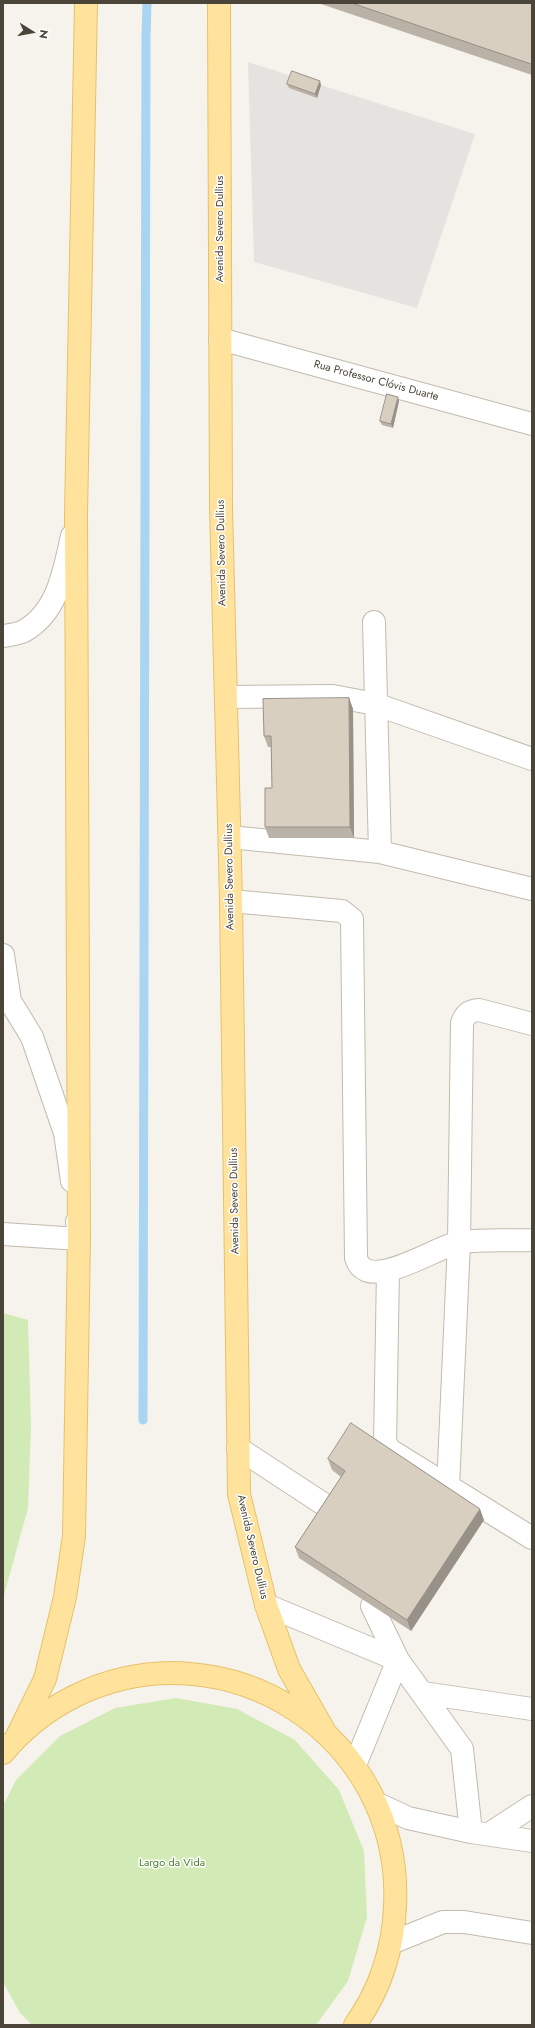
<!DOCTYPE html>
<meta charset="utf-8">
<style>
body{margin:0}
#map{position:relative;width:535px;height:2028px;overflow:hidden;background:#f6f3ec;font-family:Jost,sans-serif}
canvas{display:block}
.frame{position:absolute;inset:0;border:4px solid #4b4439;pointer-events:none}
.north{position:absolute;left:12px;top:12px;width:40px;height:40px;-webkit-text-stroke:3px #fff;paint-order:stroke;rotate:101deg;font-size:11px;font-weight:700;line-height:16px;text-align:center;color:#4b4439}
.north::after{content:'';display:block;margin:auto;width:14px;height:18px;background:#4b4439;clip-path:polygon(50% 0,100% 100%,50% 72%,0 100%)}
</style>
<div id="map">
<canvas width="535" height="2028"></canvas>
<div class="frame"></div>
<div class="north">N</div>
</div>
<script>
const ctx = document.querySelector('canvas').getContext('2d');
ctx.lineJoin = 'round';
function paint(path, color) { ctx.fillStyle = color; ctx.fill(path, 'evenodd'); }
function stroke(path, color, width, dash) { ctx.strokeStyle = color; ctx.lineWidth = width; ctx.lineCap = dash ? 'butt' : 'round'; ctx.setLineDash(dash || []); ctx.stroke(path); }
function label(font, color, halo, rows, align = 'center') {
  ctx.font = font + ' Jost,sans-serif'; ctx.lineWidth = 3; ctx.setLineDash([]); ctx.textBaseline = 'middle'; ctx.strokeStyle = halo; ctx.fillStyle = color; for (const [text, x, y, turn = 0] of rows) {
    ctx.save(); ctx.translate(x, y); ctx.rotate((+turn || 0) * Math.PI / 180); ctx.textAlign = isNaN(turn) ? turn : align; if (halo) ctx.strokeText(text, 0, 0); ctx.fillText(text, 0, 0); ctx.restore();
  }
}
paint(new Path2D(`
 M3,1313L28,1320L31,1426L28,1508L3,1599Z
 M176,1698L237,1709L295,1740L339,1790L364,1851L367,1917L348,1981L316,2025H32L20,2013L3,1982V1806L16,1780L60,1736L115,1708Z`), '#d2eab5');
paint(new Path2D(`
 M248,62L475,134L417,308L254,262Z`), '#e5e3e0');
stroke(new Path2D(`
 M143,1420L146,36L147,3`), '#a9d4f2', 9);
const minor = new Path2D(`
 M220,339L532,424
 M374,622L380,852
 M3,636C10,635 18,634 24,631C58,612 64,571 72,536
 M226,697L333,696L375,704L532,759
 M230,837L380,852L532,889
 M231,901L342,911L352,919L356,1258C367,1296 439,1244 461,1242C484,1239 509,1241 532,1240
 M3,955L10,1001
 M3,996L10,1001L32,1037L65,1133L72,1181
 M3,1234L79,1239L77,1221
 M388,1271L385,1443L390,1450L532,1538
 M238,1448L331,1509
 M448,1487L459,1242L462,1023C465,1014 469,1011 479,1010L532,1024
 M266,1605L398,1660
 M372,1606L398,1660L462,1749L471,1832
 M423,1693L532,1709
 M355,1765L398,1660
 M376,1803L408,1818L471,1832L532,1841
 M489,1834L532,1806
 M391,1943L443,1922H464L532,1933`);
const major = new Path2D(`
 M219,3L221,506L231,901L239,1494L266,1605L289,1669L326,1734
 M16,1738L45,1679L65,1597L74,1536L79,1239L76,514L86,3
 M3,1753C23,1729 47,1710 75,1696C227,1622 404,1737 395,1907C393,1949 380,1990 355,2025`);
stroke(minor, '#c2bbae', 24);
stroke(major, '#e6c16a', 24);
stroke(minor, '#fff', 22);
stroke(major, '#ffe39c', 22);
paint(new Path2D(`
 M318,3H532V75Z
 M287,84L321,85L317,98L289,88Z
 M399,401L393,428L382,425L380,421Z
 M349,698L353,709L354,838H269L265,827L272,788L271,747H268L264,736Z
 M328,1459L484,1520L411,1631L299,1558L295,1547L341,1477L332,1470Z`), '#bab2a6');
paint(new Path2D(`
 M320,81L321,85L317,98L315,94Z
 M398,397L399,401L393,428L391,424Z
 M349,698L353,709L354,838L350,827Z
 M480,1509L484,1520L411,1631L407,1620Z`), '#979187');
const building = new Path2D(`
 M352,3H532V64Z
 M292,71L320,81L315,94L287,84Z
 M387,394L398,397L391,424L380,421Z
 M349,698L350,827H265V788H272L271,736H264L263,699Z
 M351,1423L480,1509L407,1620L295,1547L345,1471L328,1459Z`);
paint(building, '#d8cfc1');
stroke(building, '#979187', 1);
label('11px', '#4b4439', '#fff', [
 ["Avenida Severo Dullius",220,229,-90],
 ["Rua Professor Clóvis Duarte",376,381,15],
 ["Avenida Severo Dullius",222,553,-91],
 ["Avenida Severo Dullius",230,877,-91],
 ["Avenida Severo Dullius",235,1201,-91],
 ["Avenida Severo Dullius",252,1547,77]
]);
label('11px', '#4a7f2a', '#fff', [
 ["Largo da Vida",172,1863]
]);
</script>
